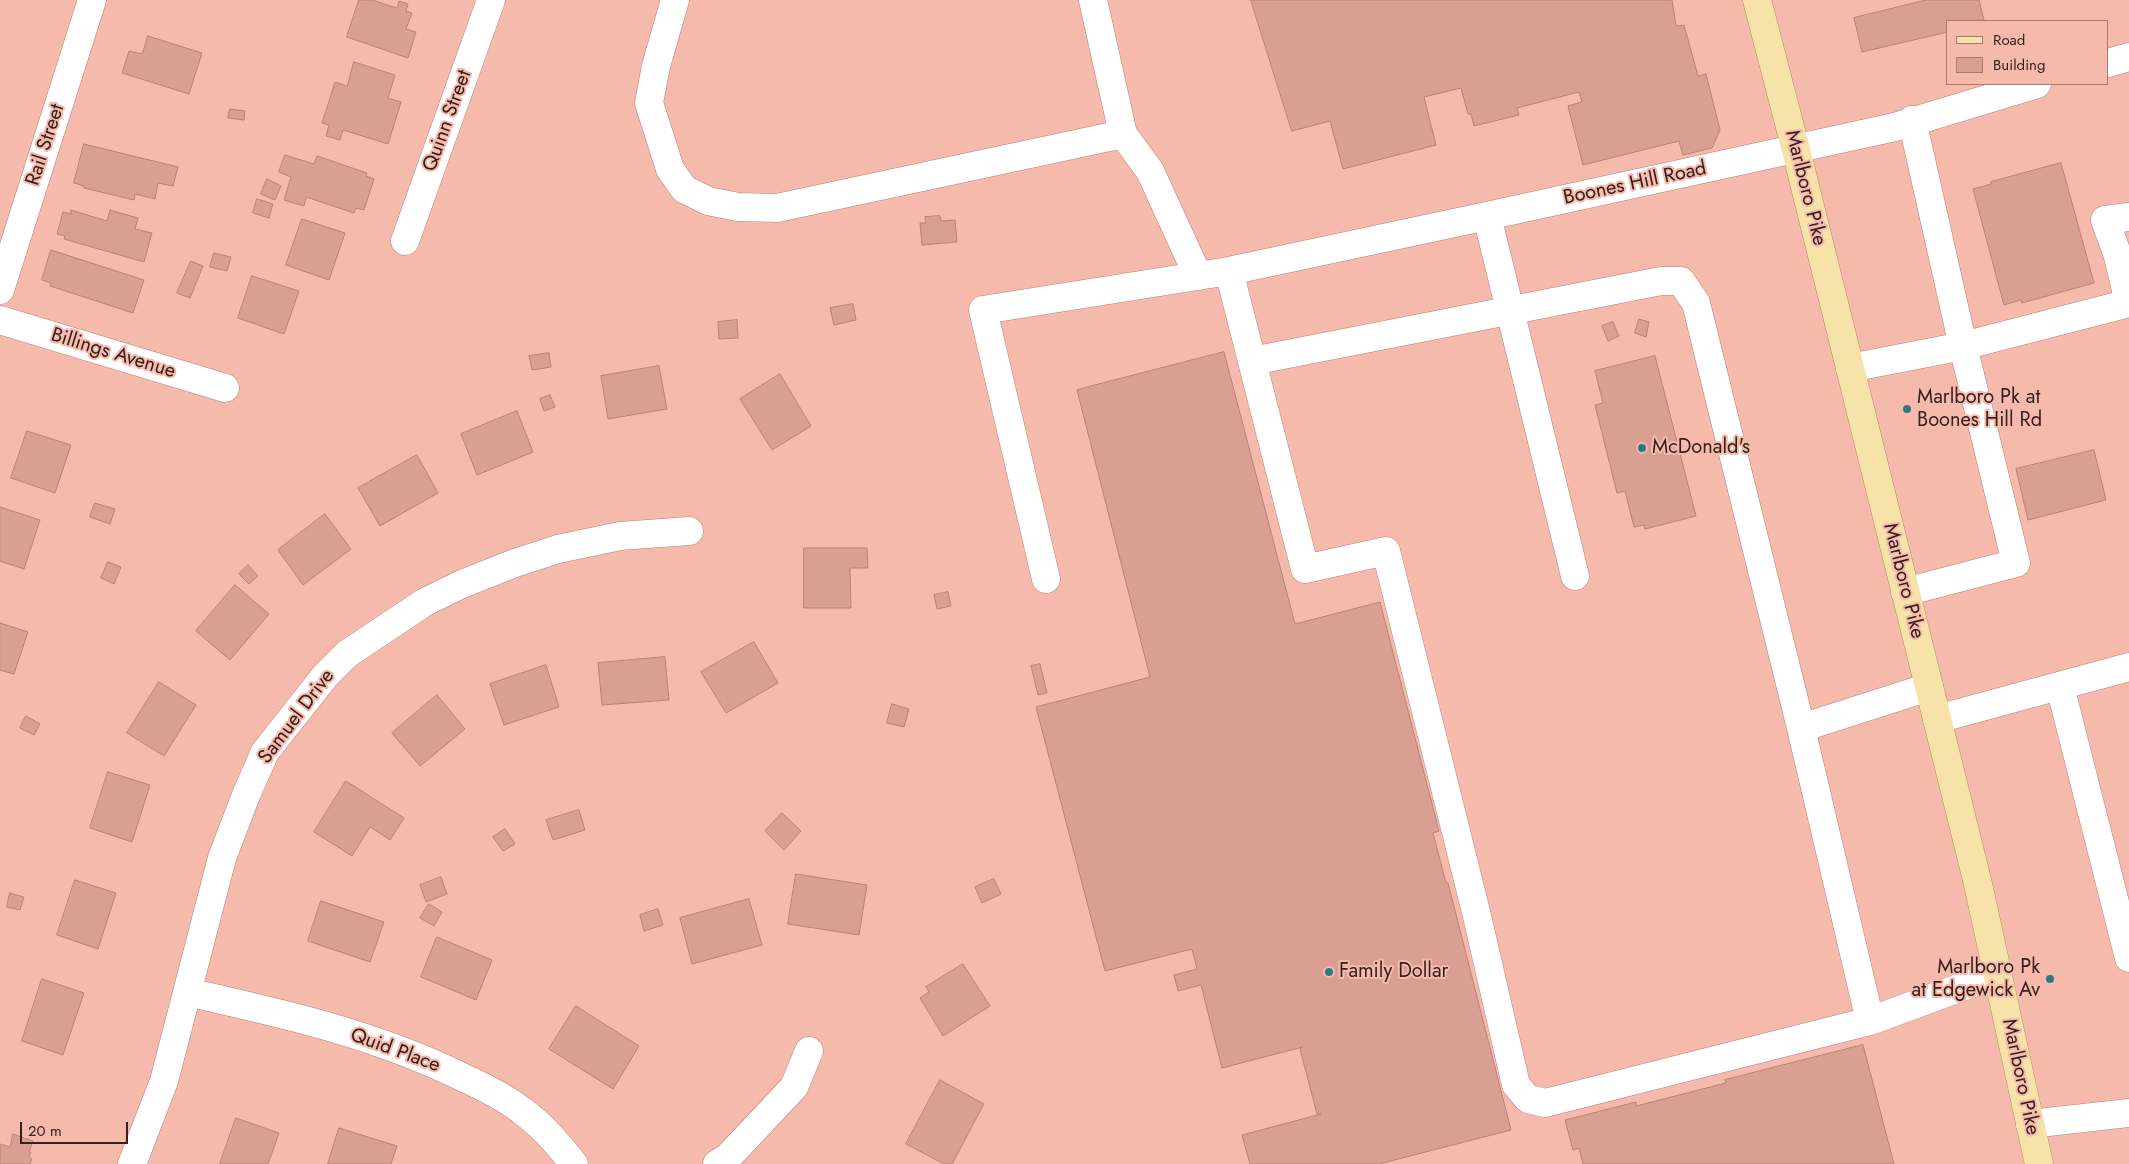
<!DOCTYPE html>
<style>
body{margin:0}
#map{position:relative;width:2129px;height:1164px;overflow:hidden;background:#f6baad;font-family:Jost,sans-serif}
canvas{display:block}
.legend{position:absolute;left:1946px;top:20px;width:162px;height:65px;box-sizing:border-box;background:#f6baad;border:1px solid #a97c73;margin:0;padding:6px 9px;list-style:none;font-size:15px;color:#36201b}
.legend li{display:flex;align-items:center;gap:10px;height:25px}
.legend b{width:25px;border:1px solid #a97c73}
.scale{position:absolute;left:20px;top:1122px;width:108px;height:22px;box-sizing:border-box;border:2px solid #36201b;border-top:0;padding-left:6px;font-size:15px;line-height:18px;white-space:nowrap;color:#36201b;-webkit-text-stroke:4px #f6baad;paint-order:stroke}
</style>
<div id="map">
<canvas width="2129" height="1164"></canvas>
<ul class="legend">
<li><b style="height:6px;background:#f7e3aa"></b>Road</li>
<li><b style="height:14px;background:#d99f93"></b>Building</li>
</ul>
<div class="scale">20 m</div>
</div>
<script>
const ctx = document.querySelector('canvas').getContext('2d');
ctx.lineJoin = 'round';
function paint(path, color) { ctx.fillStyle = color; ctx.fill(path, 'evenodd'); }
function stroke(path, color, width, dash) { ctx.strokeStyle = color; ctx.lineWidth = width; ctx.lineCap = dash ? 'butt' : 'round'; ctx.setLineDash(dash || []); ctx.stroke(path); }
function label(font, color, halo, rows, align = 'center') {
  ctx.font = font + ' Jost,sans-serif'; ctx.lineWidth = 4; ctx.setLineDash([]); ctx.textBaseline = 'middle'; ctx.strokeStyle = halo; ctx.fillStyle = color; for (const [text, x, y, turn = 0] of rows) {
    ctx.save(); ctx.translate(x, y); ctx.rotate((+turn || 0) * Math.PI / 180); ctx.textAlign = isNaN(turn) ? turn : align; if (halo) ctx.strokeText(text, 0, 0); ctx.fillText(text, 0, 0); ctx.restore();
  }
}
const building = new Path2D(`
 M359,0H372L397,8L399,1L408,4L406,11L412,13L406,29L416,32L408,58L347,37Z
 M1251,0H1672L1676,26L1684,25L1698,76L1706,74L1720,130L1712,148L1683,155L1679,141L1583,165L1568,106L1582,102L1579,92L1517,108L1519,115L1474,126L1471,114H1468L1461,88L1424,97L1436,145L1343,169L1330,121L1292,131Z
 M1926,0H1979L1984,20L1948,21V32L1862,52L1854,18Z
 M148,36L202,53L189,94L122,73L129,51L142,54Z
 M354,62L395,75L388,98L401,102L388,144L343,130L340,140L326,136L329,125L322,123L335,82L347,86Z
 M230,109L245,111L244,120L228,118Z
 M84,144L178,167L173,186L158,183L155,199L135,194L134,200L84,188V186L74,183Z
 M285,155L314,164L317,156L367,173L366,176L374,179L364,210L356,208L354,213L306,197L304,206L284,200L291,177L279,172Z
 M2061,163L2094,283L2022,303L2021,300L2004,305L1973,189L1991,184V182Z
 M267,179L281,186L275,200L261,194Z
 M257,199L273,204L269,218L253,213Z
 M71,210L107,221L110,210L138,218L135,229L152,233L144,262L64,239L65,236L57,234L63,212L71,214Z
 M940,216L941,221L955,220L957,242L922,245L920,223H926L925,217Z
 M302,219L345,233L329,280L286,265Z
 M51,250L144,280L133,313L50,286L51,283L42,280Z
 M214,253L231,257L227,271L210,267Z
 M191,261L203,266L190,298L177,293Z
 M252,276L299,291L284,334L238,318Z
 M853,304L856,320L834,325L830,308Z
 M1639,319L1649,322L1646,337L1635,333Z
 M737,320L738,338L719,339L718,322Z
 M1613,322L1619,336L1608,341L1602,326Z
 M1224,352L1295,624L1380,602L1439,831L1433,833L1446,883H1448L1511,1130L1379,1164H1250L1242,1135L1321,1114H1317L1300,1049L1303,1047L1222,1068L1201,985L1178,991L1174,975L1197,969L1192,949L1105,971L1036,707L1150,677L1077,390Z
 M549,353L551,367L532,370L529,356Z
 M1655,356L1696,516L1645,529L1644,525L1634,527L1625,491L1617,493L1595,405L1603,403L1595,371Z
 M659,366L667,409L608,419L601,376Z
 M780,374L811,426L772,450L740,399Z
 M550,395L555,407L544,411L540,399Z
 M517,411L533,452L477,475L461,434Z
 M27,431L71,445L55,493L11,478Z
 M2094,450L2106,500L2028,520L2016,469Z
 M417,455L438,493L380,526L358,488Z
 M95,503L115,509L110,524L90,517Z
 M0,507L40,520L24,569L0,561Z
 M325,514L351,549L303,585L278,550Z
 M804,548H867L868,568H850L851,608H804Z
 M108,562L121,567L114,584L101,578Z
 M248,565L258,576L249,584L239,574Z
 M235,585L269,614L230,660L196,631Z
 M948,592L951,606L937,609L934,595Z
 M0,623L28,632L14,674L0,670Z
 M754,642L778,683L726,713L701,672Z
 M665,657L669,700L602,705L598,663Z
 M1040,664L1047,693L1038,695L1031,666Z
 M546,665L559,707L504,725L490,684Z
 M159,682L196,705L164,756L127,733Z
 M437,695L465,729L420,766L392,733Z
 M892,704L909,709L904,727L887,723Z
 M26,716L40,724L34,735L20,728Z
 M108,772L150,785L132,842L90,828Z
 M346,781L404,818L390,840L370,827L352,856L314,832Z
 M579,810L585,830L553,840L546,820Z
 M782,813L801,831L784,850L765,831Z
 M505,829L515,844L503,851L493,837Z
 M796,874L867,885L859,935L788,924Z
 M441,877L447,894L426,902L420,885Z
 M994,879L1001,894L982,903L975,887Z
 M75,880L116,893L98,949L57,935Z
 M10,893L24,897L20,910L7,907Z
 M749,899L762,945L692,964L680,918Z
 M321,901L384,922L370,962L308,941Z
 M429,904L442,912L434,926L420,918Z
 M658,909L663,925L644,931L640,915Z
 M437,937L492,960L476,1000L421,977Z
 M963,964L990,1006L943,1036L920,998L929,992L926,987Z
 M42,979L84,993L63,1055L22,1041Z
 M576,1006L639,1046L613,1089L549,1049Z
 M1863,1045L1894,1164H1583L1579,1148L1573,1150L1565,1120L1636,1102V1106L1726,1083L1725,1080Z
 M940,1080L984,1104L952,1164H944L906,1144Z
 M236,1118L279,1133L268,1164H220Z
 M339,1128L397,1146L391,1164H328Z
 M13,1134L33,1141L29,1152H31L29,1157L32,1159L30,1164H0V1144L10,1147Z`);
paint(building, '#d99f93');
stroke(building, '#ba8277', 1);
const minor = new Path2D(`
 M675,0L656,66L649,103L670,169L684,189L708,201L738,207L777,208L1123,134
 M1093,0L1123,134L1150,171L1198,276
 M2108,63L2129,57
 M1487,216L1575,576
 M405,241L491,0
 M1229,271L1305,569L1386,551L1477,916L1516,1085L1528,1099L1545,1103L1870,1021L1997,974
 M0,290L92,0
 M0,320L225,388
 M1252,361L1661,281H1681L1696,303L1710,360L1801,728L1870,1021
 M1850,368L1963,346L2129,303L2118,256L2105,220L2129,217
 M1046,579L983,310L1229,271L1487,216L1895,127L2037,84
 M1905,592L2016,563L1963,346L1912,120
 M2060,686L2129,958
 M1937,719L2129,667
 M1801,728L1929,687
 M187,992C281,1013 375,1034 462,1077C482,1086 503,1096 521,1110C542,1125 558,1144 574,1164
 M2030,1124L2129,1113
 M132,1164L164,1081L222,858L246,795L265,752L325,676L347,654L425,602L462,584L515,563L558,549L620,536L689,531
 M717,1164L728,1157L794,1087L809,1051`);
const major = new Path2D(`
 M1757,0L1796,150L1978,884L2039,1164`);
stroke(minor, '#ba8176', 29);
stroke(major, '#b09354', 29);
stroke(minor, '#fff', 28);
stroke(major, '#f7e3aa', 28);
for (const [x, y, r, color] of [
 [1907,409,5,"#317784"],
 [1642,448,5,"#317784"],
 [1329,972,5,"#317784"],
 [2050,979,5,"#317784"]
]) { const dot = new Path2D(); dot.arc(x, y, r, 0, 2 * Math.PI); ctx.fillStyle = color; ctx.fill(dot); stroke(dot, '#f6baad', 2); }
label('20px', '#36201b', '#f6baad', [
 ["Quinn Street",448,121,-70],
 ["Rail Street",46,145,-72],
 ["Boones Hill Road",1635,184,-12],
 ["Marlboro Pike",1805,188,76],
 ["Billings Avenue",113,354,17],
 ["Marlboro Pike",1903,581,76],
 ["Samuel Drive",297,717,-53],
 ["Quid Place",395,1051,20],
 ["Marlboro Pike",2020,1077,78]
]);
label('20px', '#36201b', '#f6baad', [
 ["Marlboro Pk at",1917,398],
 ["Boones Hill Rd",1917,421],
 ["McDonald's",1652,448],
 ["Marlboro Pk",2040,968,"right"],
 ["at Edgewick Av",2040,991,"right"],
 ["Family Dollar",1339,972]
], 'left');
</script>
